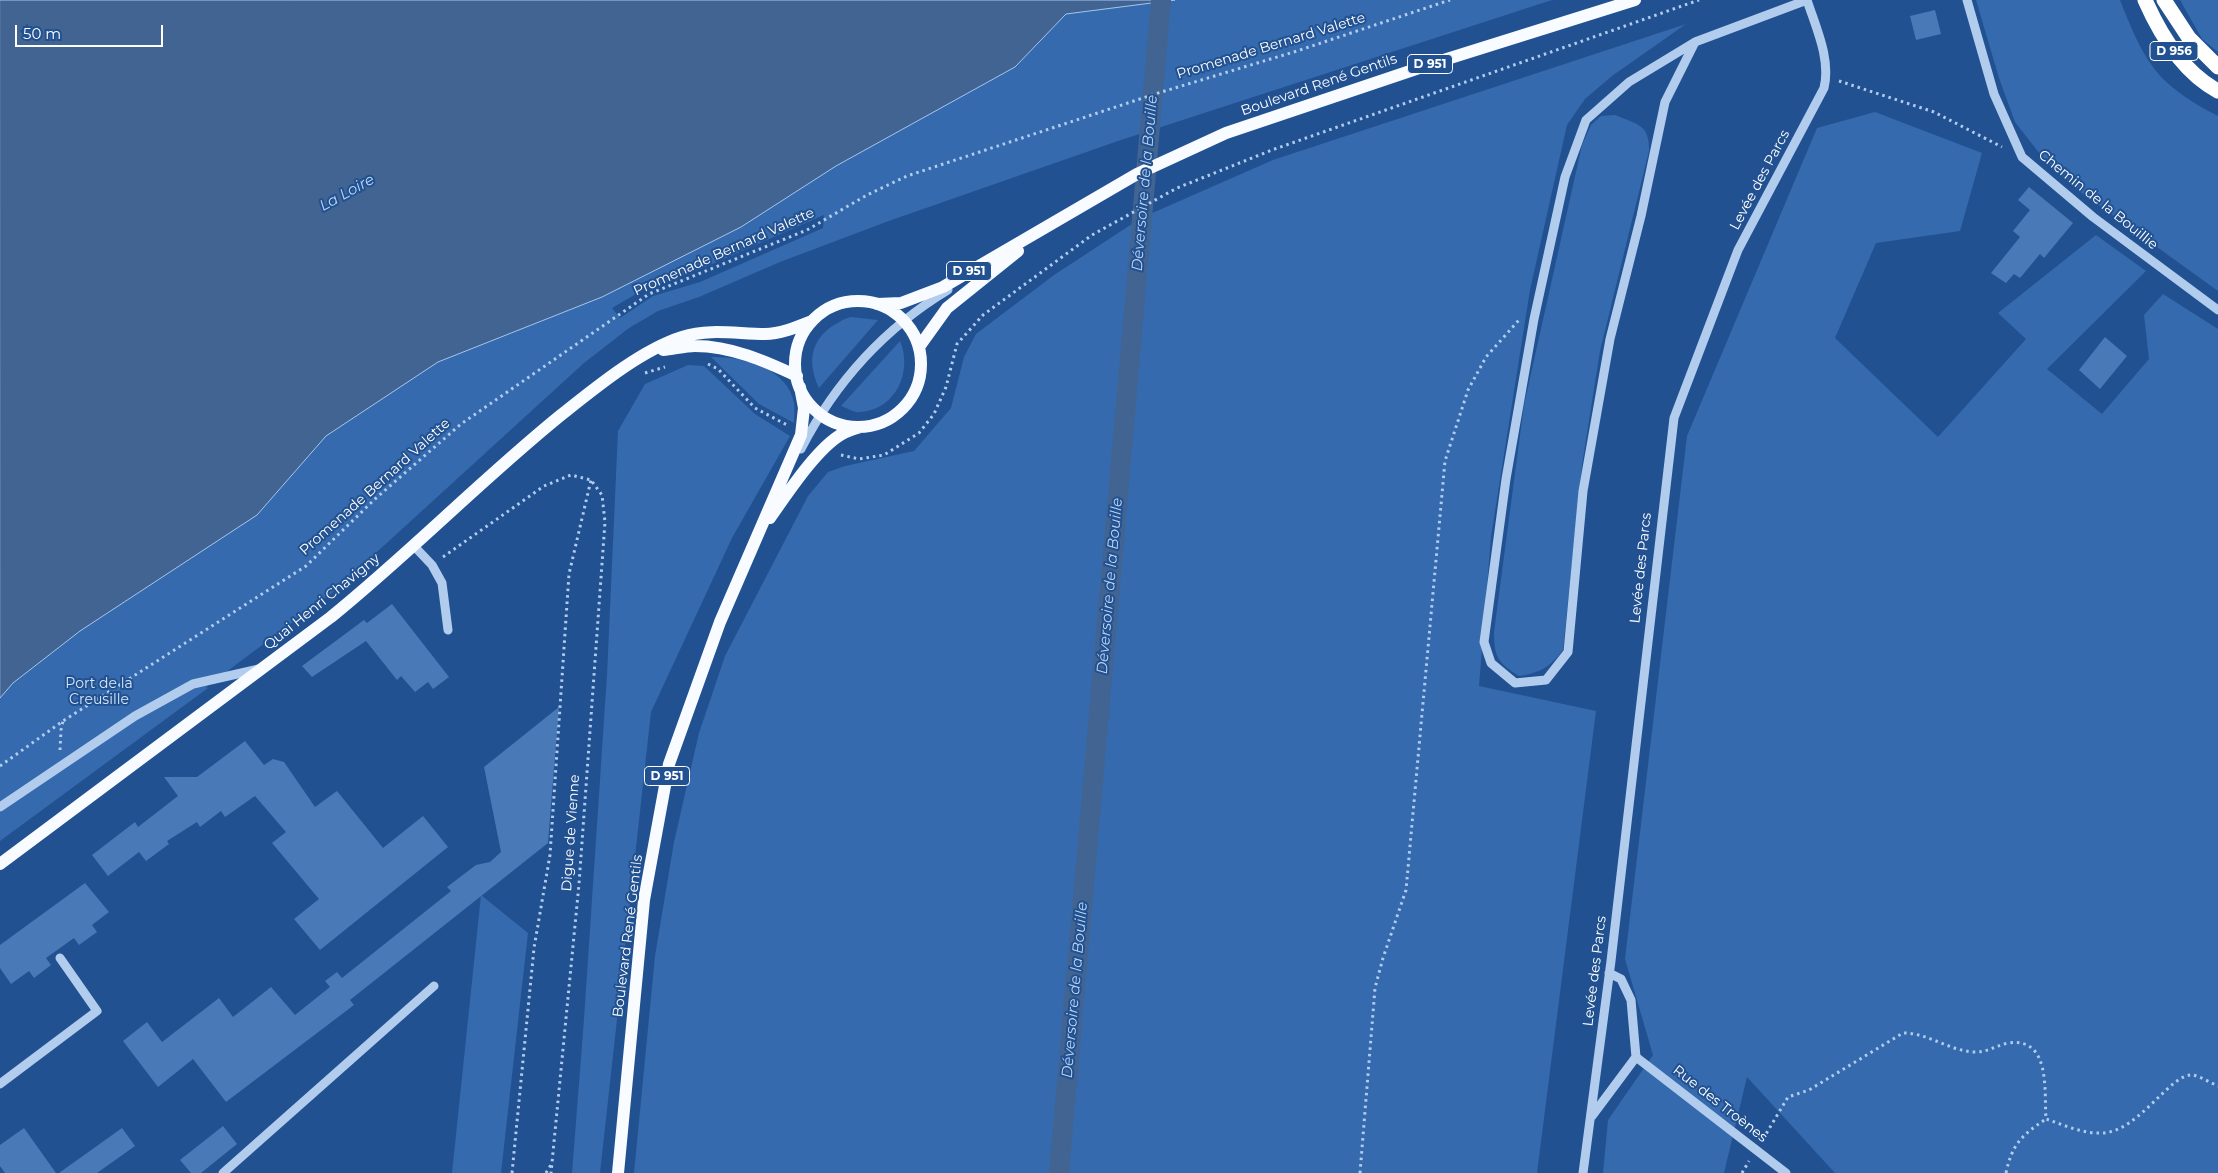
<!DOCTYPE html>
<meta charset="utf-8">
<style>
body{margin:0}
#map{position:relative;width:2218px;height:1173px;overflow:hidden;background:#215191;font-family:Montserrat,sans-serif}
canvas{display:block}
.scale{position:absolute;left:15px;top:25px;width:148px;height:22px;box-sizing:border-box;border:2px solid #fff;border-top:0;padding-left:6px;font-size:15px;line-height:18px;white-space:nowrap;color:#fff;-webkit-text-stroke:4px #215191;paint-order:stroke}
</style>
<div id="map">
<canvas width="2218" height="1173"></canvas>
<div class="scale">50 m</div>
</div>
<script>
const ctx = document.querySelector('canvas').getContext('2d');
ctx.lineJoin = 'round';
function paint(path, color) { ctx.fillStyle = color; ctx.fill(path, 'evenodd'); }
function stroke(path, color, width, dash) { ctx.strokeStyle = color; ctx.lineWidth = width; ctx.lineCap = dash ? 'butt' : 'round'; ctx.setLineDash(dash || []); ctx.stroke(path); }
function label(font, color, halo, rows, align = 'center') {
  ctx.font = font + ' Montserrat,sans-serif'; ctx.lineWidth = 4; ctx.setLineDash([]); ctx.textBaseline = 'middle'; ctx.strokeStyle = halo; ctx.fillStyle = color; for (const [text, x, y, turn = 0] of rows) {
    ctx.save(); ctx.translate(x, y); ctx.rotate((+turn || 0) * Math.PI / 180); ctx.textAlign = isNaN(turn) ? turn : align; if (halo) ctx.strokeText(text, 0, 0); ctx.fillText(text, 0, 0); ctx.restore();
  }
}
paint(new Path2D(`
 M1175,0H1552L1118,141L886,222L780,262L699,297L658,311L629,328L584,363L332,593L206,687L208,688L0,841V698L13,683L80,631L257,515L326,436L438,362L602,297L741,227L836,166L1015,67L1066,14ZM824,215L823,228L700,282L653,296L620,318L612,308L643,290L703,268Z
 M1976,0H2120C2129,22 2138,47 2153,67C2168,88 2196,105 2218,116V291L2082,193L2047,163L2015,122L1999,78Z
 M2180,0H2218V52L2202,39Z
 M1686,24L1612,76L1585,99L1567,125L1530,290L1491,537L1479,686L1596,711L1537,1173H634L655,956L674,842L699,733L725,656L808,496L828,472L845,466L914,451L951,408L964,357L976,334L1054,275L1141,218L1273,160Z
 M1875,112L1982,153L1960,231L1876,243L1835,338L1938,437L2026,339L1998,313L2096,235L2146,271L2047,369L2102,414L2149,359L2144,315L2163,294L2218,329V1173H1835L1747,1077L1724,1173H1603L1608,1120L1653,1055L1625,959L1687,436L1817,128Z
 M1615,115C1636,124 1650,124 1649,151L1600,351L1582,465L1563,650C1550,667 1540,673 1519,676C1498,663 1494,657 1494,632L1524,405L1582,145L1591,125L1601,116Z
 M850,317L878,320L819,388C803,354 816,330 850,317Z
 M900,341C913,371 896,410 860,412C855,413 847,408 841,406Z
 M711,357C742,356 788,368 794,403C795,409 794,417 794,423L759,404Z
 M688,365L704,366L755,414L790,436L732,538L651,712L600,1173H572L584,1019L607,675L618,431L645,384Z
 M481,895L528,933L501,1173H452Z`), '#356aae');
const water = new Path2D(`
 M0,0H1175L1066,14L1015,67L836,166L741,227L602,297L438,362L326,436L257,515L80,631L13,683L0,698Z`);
paint(water, '#426492');
stroke(water, '#a6c7ee', 1);
stroke(new Path2D(`
 M1059,1173L1161,0`), '#426492', 20);
paint(new Path2D(`
 M1935,10L1941,34L1916,40L1910,16Z
 M2029,187L2073,223L2044,258L2040,254L2020,278L2014,274L2006,283L1991,273L2020,237L2013,231L2030,210L2018,200Z
 M2105,337L2127,356L2100,389L2079,370Z
 M392,604L449,677L433,689L428,682L415,692L401,676L397,680L366,641L312,677L302,666L364,620L367,623Z
 M559,707L548,843L350,1000L354,1005L226,1102L193,1059L158,1087L123,1041L147,1022L162,1042L219,998L233,1017L271,987L295,1015L330,987L325,981L337,972L342,978L451,891L447,887L476,865L490,862L501,852L484,767Z
 M245,741L264,765L273,759L284,762L315,807L337,791L383,848L423,816L448,847L320,950L294,919L319,899L272,843L286,832L255,796L225,817L221,811L200,827L197,822L167,841L169,844L146,861L139,852L108,876L92,855L135,822L138,827L178,796L164,777H197Z
 M85,883L109,912L92,925L97,932L79,945L74,938L46,958L51,965L34,978L29,971L11,984L0,968V945Z
 M223,1126L237,1144L201,1173H191L180,1160Z
 M24,1128L56,1173H5L0,1166V1145Z
 M122,1128L135,1146L97,1173H59Z`), '#4a79b8');
stroke(new Path2D(`
 M1839,81L1934,112L2002,147
 M708,364L718,369L755,408L787,425
 M645,373L665,367
 M841,455L859,459L884,455L919,433L934,414L946,387L957,344L983,315L1092,235L1177,188L1272,150L1699,0
 M443,557L544,486L571,475L591,480L602,495L605,522L579,884L551,1173
 M60,750L61,730L63,721
 M0,766L63,721L306,566L375,499L461,424L649,294L807,230L867,195L907,176L1155,94L1297,51L1450,0
 M1763,1139L1788,1097L1809,1090L1903,1033C1928,1033 1948,1050 1973,1052C1987,1053 1996,1045 2009,1043C2051,1037 2044,1091 2046,1119C2064,1125 2083,1134 2102,1133C2139,1132 2171,1072 2193,1075C2201,1077 2211,1083 2218,1086
 M512,1173L534,948L550,855L569,574L591,480
 M546,1173L552,1163
 M1360,1173L1375,988L1383,958L1406,890L1445,461L1468,390L1486,357L1519,320
 M1742,1173L1749,1161
 M2006,1173C2012,1144 2022,1135 2046,1119`), '#b2cced', 3, [2.5, 4]);
stroke(new Path2D(`
 M1967,0L1994,94L2022,157L2093,217L2218,310
 M1695,42L1665,102L1641,216L1610,339L1583,491L1568,652L1546,680L1515,683L1491,663L1484,642L1506,479L1534,319L1565,177L1586,120L1629,82L1695,42L1807,0
 M801,449C835,383 885,328 948,290
 M413,545L432,565L442,583L448,630
 M0,807L135,716L193,684L259,669
 M1609,973L1621,979L1631,1000L1636,1057L1786,1173
 M0,1084L97,1011L60,958
 M1592,1116L1636,1057
 M223,1173L434,986
 M1583,1173L1611,961L1674,418L1738,250L1824,88C1831,59 1816,28 1807,0`), '#b2cced', 9);
stroke(new Path2D(`
 M795 364a63 63 0 1 1 126 0a63 63 0 1 1-126 0Z
 M877,304L901,303L943,287L1137,174L1226,133L1431,64L1635,0
 M919,347L947,308L1018,251
 M663,350C674,349 685,346 695,346C731,346 765,361 797,376
 M770,518C787,494 817,448 842,434C847,431 854,429 860,427
 M0,864L331,617C410,553 482,479 561,415C595,388 641,350 682,337C710,328 737,334 765,334C781,334 797,327 812,321
 M618,1173L644,900L669,764L720,622L801,435L804,408L800,387`), '#f8fbff', 12);
stroke(new Path2D(`
 M2145,0C2160,34 2184,73 2218,91
 M2164,0L2189,38L2218,67`), '#fff', 15);
for (const [x, y, w] of [
 [2174,51,48],
 [1430,64,45],
 [969,271,45],
 [667,776,45]
]) { const box = new Path2D(); box.roundRect(x - w / 2, y - 9.5, w, 19, 4); ctx.fillStyle = '#215191'; ctx.fill(box); stroke(box, '#fff', 1); }
label('bold 12px', '#fff', null, [
 ["D 956",2174,51],
 ["D 951",1430,64],
 ["D 951",969,271],
 ["D 951",667,776]
]);
label('14px', '#fff', '#215191', [
 ["Promenade Bernard Valette",1271,46,-17],
 ["Boulevard René Gentils",1319,85,-19],
 ["Levée des Parcs",1760,180,-62],
 ["Chemin de la Bouillie",2098,200,39],
 ["Promenade Bernard Valette",724,252,-24],
 ["Promenade Bernard Valette",375,487,-42],
 ["Levée des Parcs",1641,568,-84],
 ["Quai Henri Chavigny",322,602,-39],
 ["Digue de Vienne",571,833,-86],
 ["Boulevard René Gentils",628,936,-83],
 ["Levée des Parcs",1595,971,-83],
 ["Rue des Troènes",1720,1104,38]
]);
label('14px', '#d7e6f9', '#215191', [
 ["Port de la",99,684],
 ["Creusille",99,700]
]);
label('italic 15px', '#bed6f4', '#215191', [
 ["Déversoire de la Bouille",1145,183,-85],
 ["La Loire",347,193,-29],
 ["Déversoire de la Bouille",1110,586,-85],
 ["Déversoire de la Bouille",1075,990,-85]
]);
</script>
